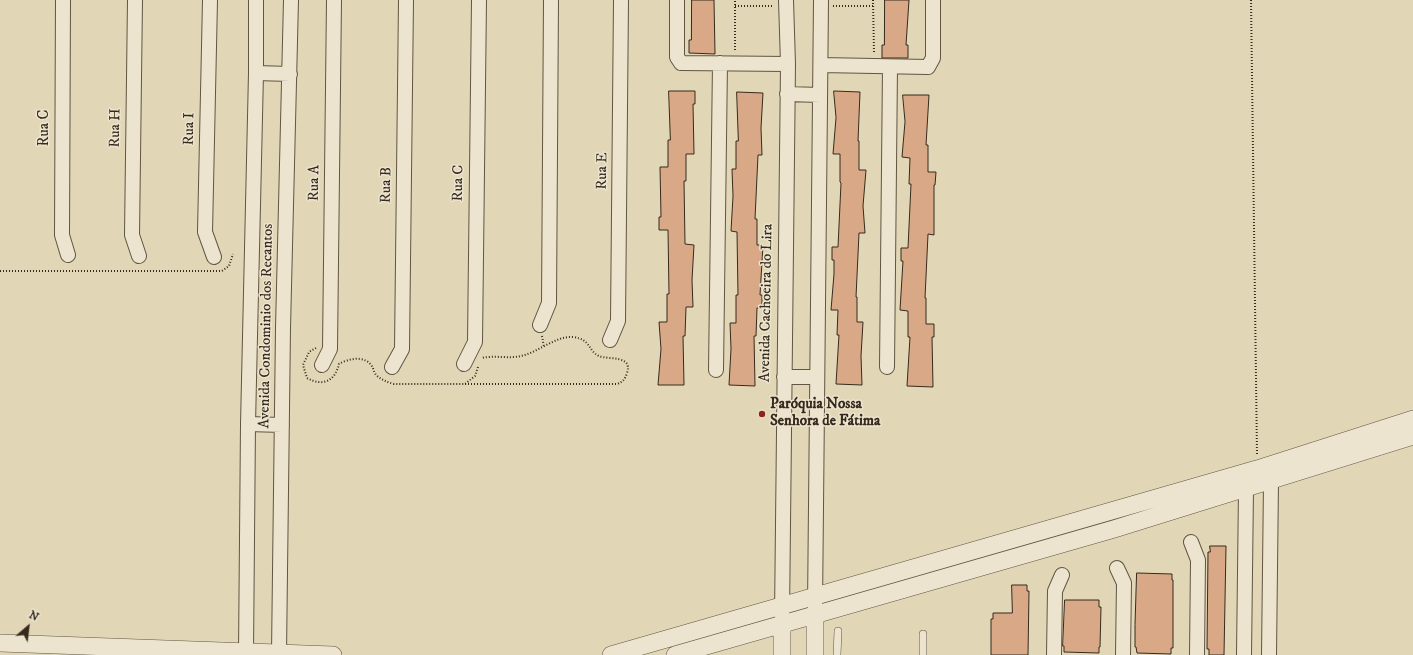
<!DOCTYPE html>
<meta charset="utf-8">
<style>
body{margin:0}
#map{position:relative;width:1413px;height:655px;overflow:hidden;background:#e1d6b5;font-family:"IM FELL DW Pica",serif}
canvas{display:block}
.north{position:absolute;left:8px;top:607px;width:40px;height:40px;-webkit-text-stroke:3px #ece4cf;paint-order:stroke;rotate:28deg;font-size:11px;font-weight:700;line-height:16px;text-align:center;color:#362a1d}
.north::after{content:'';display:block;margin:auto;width:14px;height:18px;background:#362a1d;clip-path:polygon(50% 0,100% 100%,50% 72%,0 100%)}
</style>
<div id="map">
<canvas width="1413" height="655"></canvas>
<div class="north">N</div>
</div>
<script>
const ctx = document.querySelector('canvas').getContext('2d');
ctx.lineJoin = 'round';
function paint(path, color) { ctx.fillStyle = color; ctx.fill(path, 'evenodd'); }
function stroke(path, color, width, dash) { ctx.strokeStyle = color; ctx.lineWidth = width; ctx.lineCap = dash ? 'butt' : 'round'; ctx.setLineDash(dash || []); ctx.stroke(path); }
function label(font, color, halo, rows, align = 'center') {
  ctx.font = font + ' "IM FELL DW Pica",serif'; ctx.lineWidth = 3; ctx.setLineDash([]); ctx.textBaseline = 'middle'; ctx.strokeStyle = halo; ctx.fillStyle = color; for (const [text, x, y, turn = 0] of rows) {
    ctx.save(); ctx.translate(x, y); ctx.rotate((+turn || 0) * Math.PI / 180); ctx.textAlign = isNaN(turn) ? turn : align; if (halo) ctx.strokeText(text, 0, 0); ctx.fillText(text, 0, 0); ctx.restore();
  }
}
const building = new Path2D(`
 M692,0H714L715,54L689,53V40H691Z
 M885,0H909L906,45H908V58H882V45H884Z
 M669,91H695V104H693L694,154H686V181H684L685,244L694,245L692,280L693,307H686L685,336H683L684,385H658L661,349L659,322H667V294H669L668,230H659V217H661L660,167H668V140H670Z
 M834,91L860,92L858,141H859V170H866L863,206L865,233H859L856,297H857V322H863L861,356L862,385L836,384L839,335H837L838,310H831L834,274V260H832V247H838L841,183L840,182V154H833L836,118Z
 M737,92L763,93L761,128L762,155H758L755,219H757V245H763L760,295H762V308H757L756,336H754L755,386L729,385L731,349L730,323H736V295H738L737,232L731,231L733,196L732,169H736V141H738Z
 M903,95H929L926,145H928V172H936L935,185H934V235L928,234L925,298H926V324H934V337H932L933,387L907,386L910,337H908V311L900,310L903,261H901V248H908L911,184H909L910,158L902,157L905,122Z
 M1210,546H1226L1224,655H1209V649H1207L1208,552H1210Z
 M1137,573L1172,574V580H1173V648H1171V654L1137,653L1136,647H1135V625Z
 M1012,585H1027V591H1029L1028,655H991V619H993V613H1012Z
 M1065,600H1099V607H1101L1100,647H1099V653L1064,652V646H1063Z`);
paint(building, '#d9a987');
stroke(building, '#362a1d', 1);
const service = new Path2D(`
 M837,655L838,631
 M923,655V634`);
const minor = new Path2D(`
 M63,0L62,235L68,255
 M135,0L132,235L139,256
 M210,0L205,232L214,257
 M677,0V57L681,63L788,64
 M821,65L928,67L933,58V0
 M256,73L290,74
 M787,94L820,95
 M540,325L549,303L551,0
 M610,340L618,321L621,0
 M464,364L475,342L479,0
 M322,365L330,349L334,0
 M392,367L402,349L406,0
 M887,367L890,67
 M716,370L720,63
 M784,377H816
 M248,424L282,425
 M1191,542L1198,560L1197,655
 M1117,568L1124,583L1123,655
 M815,607L821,0
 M782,616L788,64L786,0
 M246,652L248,424L256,73V0
 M279,653L283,328L291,0
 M1054,655L1055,591L1062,575
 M1244,655L1246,489
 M1269,655L1271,482`);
const tertiary = new Path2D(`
 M782,624V655
 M0,643L333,655
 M611,655L1257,469L1413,419
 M675,655L1114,529L1413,436
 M815,655V615`);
stroke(service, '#615543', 8);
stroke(minor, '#615543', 16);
stroke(tertiary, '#615543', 18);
stroke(new Path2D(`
 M873,0L874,53
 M1251,0L1257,454
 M735,6H774
 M833,6H873
 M735,50V0
 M0,271H222L229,266L233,254
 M542,336L544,347
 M316,348L309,352L303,365L307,378C323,387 335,381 339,364C347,359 364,355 371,365C374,368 373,372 377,376C382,380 387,382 394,384H465L475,376L478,367
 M465,384H617C623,382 625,379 627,373C633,355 609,360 599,356C588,351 591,339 573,337C555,336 539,352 521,356C509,359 494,355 482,358`), '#362a1d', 2, [1, 2]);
stroke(service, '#ece4cf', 7);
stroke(minor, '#ece4cf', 14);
stroke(tertiary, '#ece4cf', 17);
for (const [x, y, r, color] of [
 [762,414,4,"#8f2418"]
]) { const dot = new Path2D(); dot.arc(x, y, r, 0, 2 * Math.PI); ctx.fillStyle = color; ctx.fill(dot); stroke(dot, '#ece4cf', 1.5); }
label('15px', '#362a1d', '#ece4cf', [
 ["Rua C",45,128,-90],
 ["Rua H",116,128,-89],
 ["Rua I",190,129,-89],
 ["Rua E",603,171,-89],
 ["Rua A",315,183,-89],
 ["Rua C",459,183,-89],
 ["Rua B",387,185,-89],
 ["Avenida Cachoeira do Lira",767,303,-89],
 ["Avenida Condominio dos Recantos",267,326,-89]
]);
label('bold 15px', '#362a1d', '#ece4cf', [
 ["Paróquia Nossa",770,405],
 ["Senhora de Fátima",770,422]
], 'left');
</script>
